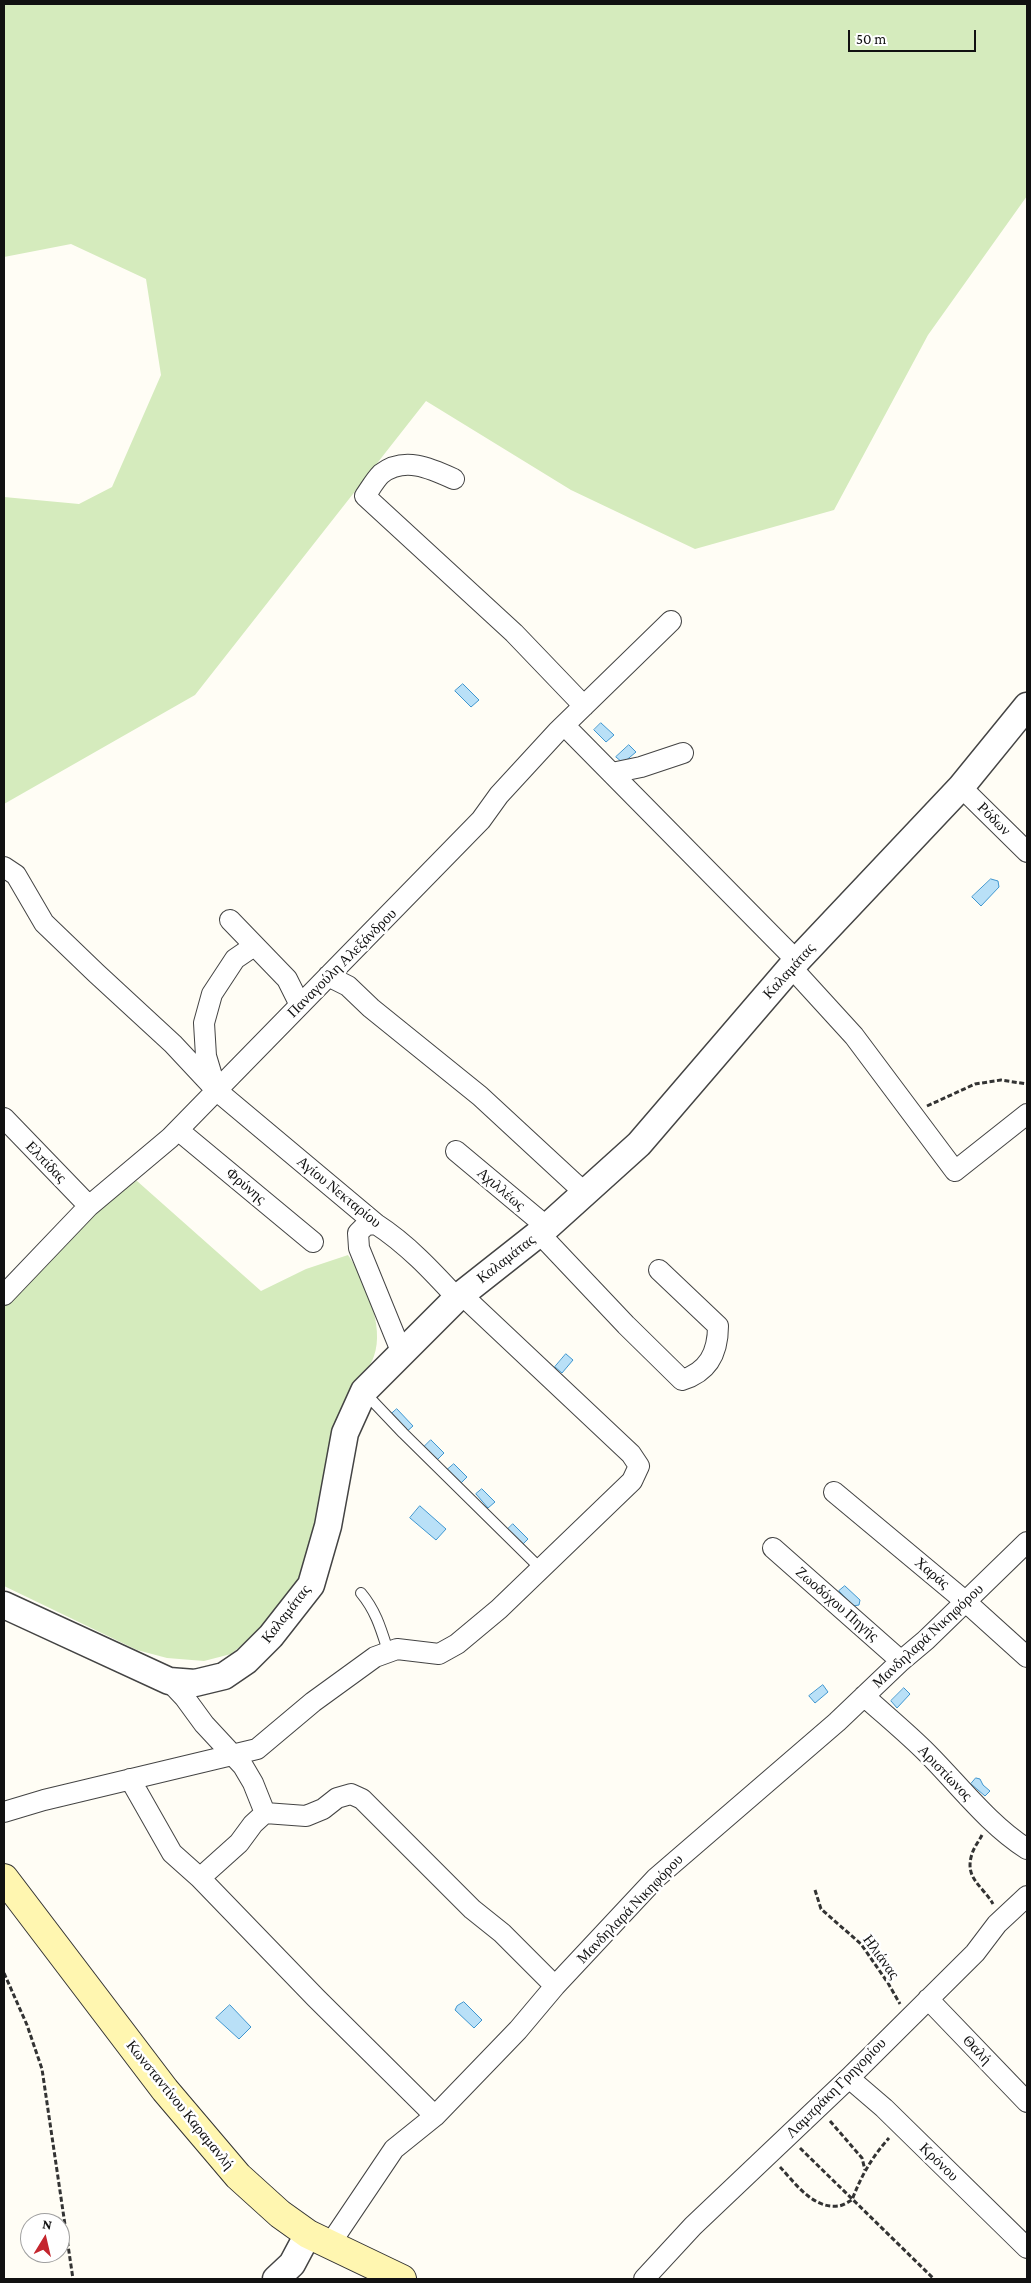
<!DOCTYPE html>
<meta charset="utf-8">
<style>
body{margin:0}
#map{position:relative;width:1031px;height:2283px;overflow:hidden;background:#fffdf5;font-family:"Crimson Pro",serif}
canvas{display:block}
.frame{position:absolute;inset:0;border:5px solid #111;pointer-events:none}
.north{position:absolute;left:20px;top:2213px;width:50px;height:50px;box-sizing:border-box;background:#fff;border:1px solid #a0a0a0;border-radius:50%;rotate:9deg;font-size:14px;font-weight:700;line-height:20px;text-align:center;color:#111}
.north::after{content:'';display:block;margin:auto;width:18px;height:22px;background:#c4262e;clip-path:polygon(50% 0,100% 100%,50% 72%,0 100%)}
.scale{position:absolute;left:848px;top:30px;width:128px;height:22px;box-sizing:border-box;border:2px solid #111;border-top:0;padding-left:6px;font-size:15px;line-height:18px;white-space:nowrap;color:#111;-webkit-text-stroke:4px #fff;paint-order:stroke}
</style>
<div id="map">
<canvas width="1031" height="2283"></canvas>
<div class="frame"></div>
<div class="north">N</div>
<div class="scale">50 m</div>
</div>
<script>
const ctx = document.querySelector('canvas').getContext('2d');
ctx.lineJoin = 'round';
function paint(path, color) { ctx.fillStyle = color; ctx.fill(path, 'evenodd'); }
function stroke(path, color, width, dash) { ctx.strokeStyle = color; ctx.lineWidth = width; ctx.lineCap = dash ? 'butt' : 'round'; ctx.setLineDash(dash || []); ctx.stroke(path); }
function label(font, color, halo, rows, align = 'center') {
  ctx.font = font + ' "Crimson Pro",serif'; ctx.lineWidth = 5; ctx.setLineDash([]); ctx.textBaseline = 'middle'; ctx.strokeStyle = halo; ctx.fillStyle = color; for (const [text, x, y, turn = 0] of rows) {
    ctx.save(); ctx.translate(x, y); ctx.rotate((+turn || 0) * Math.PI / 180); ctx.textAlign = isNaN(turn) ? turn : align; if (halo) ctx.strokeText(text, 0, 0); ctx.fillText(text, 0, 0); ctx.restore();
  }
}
paint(new Path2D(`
 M4,4H1027V196L928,335L834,510L695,549L571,490L426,401L195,695L4,804V497L79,504L112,487L161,375L146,279L71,244L4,257Z
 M137,1181L261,1291L306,1269L348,1255C365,1279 385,1327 374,1356C371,1365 363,1374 358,1383L304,1576L265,1626L231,1654L204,1661L167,1658L137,1650L4,1586V1307L124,1184Z`), '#d5ebbd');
const water = new Path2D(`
 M463,684L479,700L471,707L455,691Z
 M601,723L614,735L606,742L594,730Z
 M629,745L636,752L623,763L616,757Z
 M991,879L998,881L999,887L981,906L972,897Z
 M566,1354L573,1360L562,1373L555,1367Z
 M397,1409L413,1426L405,1433L389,1416Z
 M431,1440L444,1453L436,1461L423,1448Z
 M454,1464L467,1477L460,1484L447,1470Z
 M482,1489L495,1502L488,1508L476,1494Z
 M420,1506L446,1529L436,1540L410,1518Z
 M513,1524L528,1539L521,1546L506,1531Z
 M845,1586L860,1600L859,1605L853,1606L839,1591Z
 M823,1685L828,1692L815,1703L809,1696Z
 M904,1688L910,1694L897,1708L891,1701Z
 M976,1778L980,1779L983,1785L990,1791L985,1796L971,1784Z
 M464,2002L482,2020L474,2028L455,2010L457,2006Z
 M230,2005L251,2027L239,2039L216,2018Z`);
paint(water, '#b9e0f7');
stroke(water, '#3f96cf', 1);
const service = new Path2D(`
 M364,1392L403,1433L540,1568
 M361,1593C376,1611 381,1629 388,1651`);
const minor = new Path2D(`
 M454,479C430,468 404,456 381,474C375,480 370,489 365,496L514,633L584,706
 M564,725L797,961
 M612,773L641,767L683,753
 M961,787L1027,852
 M4,867L16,875L44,923L96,973L173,1044L216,1090L376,1224C407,1244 432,1271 457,1298
 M230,920L287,979L300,1005
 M791,967L854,1036L955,1171L1027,1114
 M328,976L348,986L371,1008L480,1096L586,1194
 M215,1086L206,1056L204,1023L212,994L235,959L254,946
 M4,1118L89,1206
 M178,1130L313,1242
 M456,1151L547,1227
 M376,1224L366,1225L358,1233L359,1248L401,1351
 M539,1233L626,1325L682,1380C708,1372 718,1353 718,1326L659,1270
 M4,1295L89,1206L170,1138L481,820L499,795L557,732L671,621
 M834,1492L966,1602L1027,1657
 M773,1548L901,1661
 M169,1681L185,1698L204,1724L243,1766L253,1783L265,1813
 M864,1696C885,1715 907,1733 927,1753C960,1786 988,1824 1027,1849
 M130,1779L172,1853L200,1878L239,1843L253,1824L265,1813L306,1816L323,1809L337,1798L351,1794L362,1799L472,1909L502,1933L555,1986
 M4,1812L44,1800L257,1749L313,1702L375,1657L397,1649L439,1654L457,1644L499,1609L632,1481L639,1466L631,1454L462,1295
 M200,1878L316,1998L435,2116
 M928,1999L1027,2102
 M849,2078L884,2108L1027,2248
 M330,2244L394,2149L435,2116L518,2030L555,1986L656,1878L837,1722L901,1661L926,1640L1027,1542
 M644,2279L693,2226L849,2078L975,1953L997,1924L1027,1896`);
const tertiary = new Path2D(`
 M4,1605L169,1681L195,1683L224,1676L246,1661L271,1636L311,1585L328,1526L345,1433L364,1391L457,1298L547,1227L639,1144L791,967L961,787L1027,706
 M276,2279L292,2264L308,2234`);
const secondary = new Path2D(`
 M4,1878L165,2090L238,2176L280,2214L308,2234L402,2279`);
stroke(service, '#444', 12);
stroke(minor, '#444', 22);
stroke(tertiary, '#444', 29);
stroke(secondary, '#333', 30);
stroke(new Path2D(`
 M927,1106L975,1084L1001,1080L1027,1084
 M982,1835C979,1841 974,1847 972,1854C964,1878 982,1885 993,1904
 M815,1890L821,1909L861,1944L888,1983L900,2004
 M4,1973L27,2025L42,2069L73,2279
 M830,2121L862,2158L865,2170
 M800,2148L934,2279
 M780,2167C795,2183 813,2209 838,2206C842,2206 848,2202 852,2200C861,2176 872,2157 889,2138`), '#333', 3, [5, 2.5]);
stroke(service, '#fff', 10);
stroke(minor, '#fff', 20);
stroke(tertiary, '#fff', 26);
stroke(secondary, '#fff6b0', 28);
label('15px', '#111', '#fff', [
 ["Ρόδων",994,819,45],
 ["Παναγούλη Αλεξάνδρου",342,963,-45],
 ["Καλαμάτας",789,971,-48],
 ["Ελπίδας",46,1162,46],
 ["Φρύνης",246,1186,40],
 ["Αχιλλέως",501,1189,40],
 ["Αγίου Νεκταρίου",339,1192,39],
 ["Καλαμάτας",506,1259,-38],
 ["Χαράς",932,1573,40],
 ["Ζωοδόχου Πηγής",837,1604,41],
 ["Καλαμάτας",286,1614,-52],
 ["Μανδηλαρά Νικηφόρου",928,1636,-43],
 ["Αριστίωνος",945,1773,46],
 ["Μανδηλαρά Νικηφόρου",630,1909,-46],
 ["Ηλιάνας",881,1957,54],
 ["Θαλή",977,2050,46],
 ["Λαμπράκη Γρηγορίου",836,2088,-45],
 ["Κωνσταντίνου Καραμανλή",180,2105,51],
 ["Κρόνου",939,2162,44]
]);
</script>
